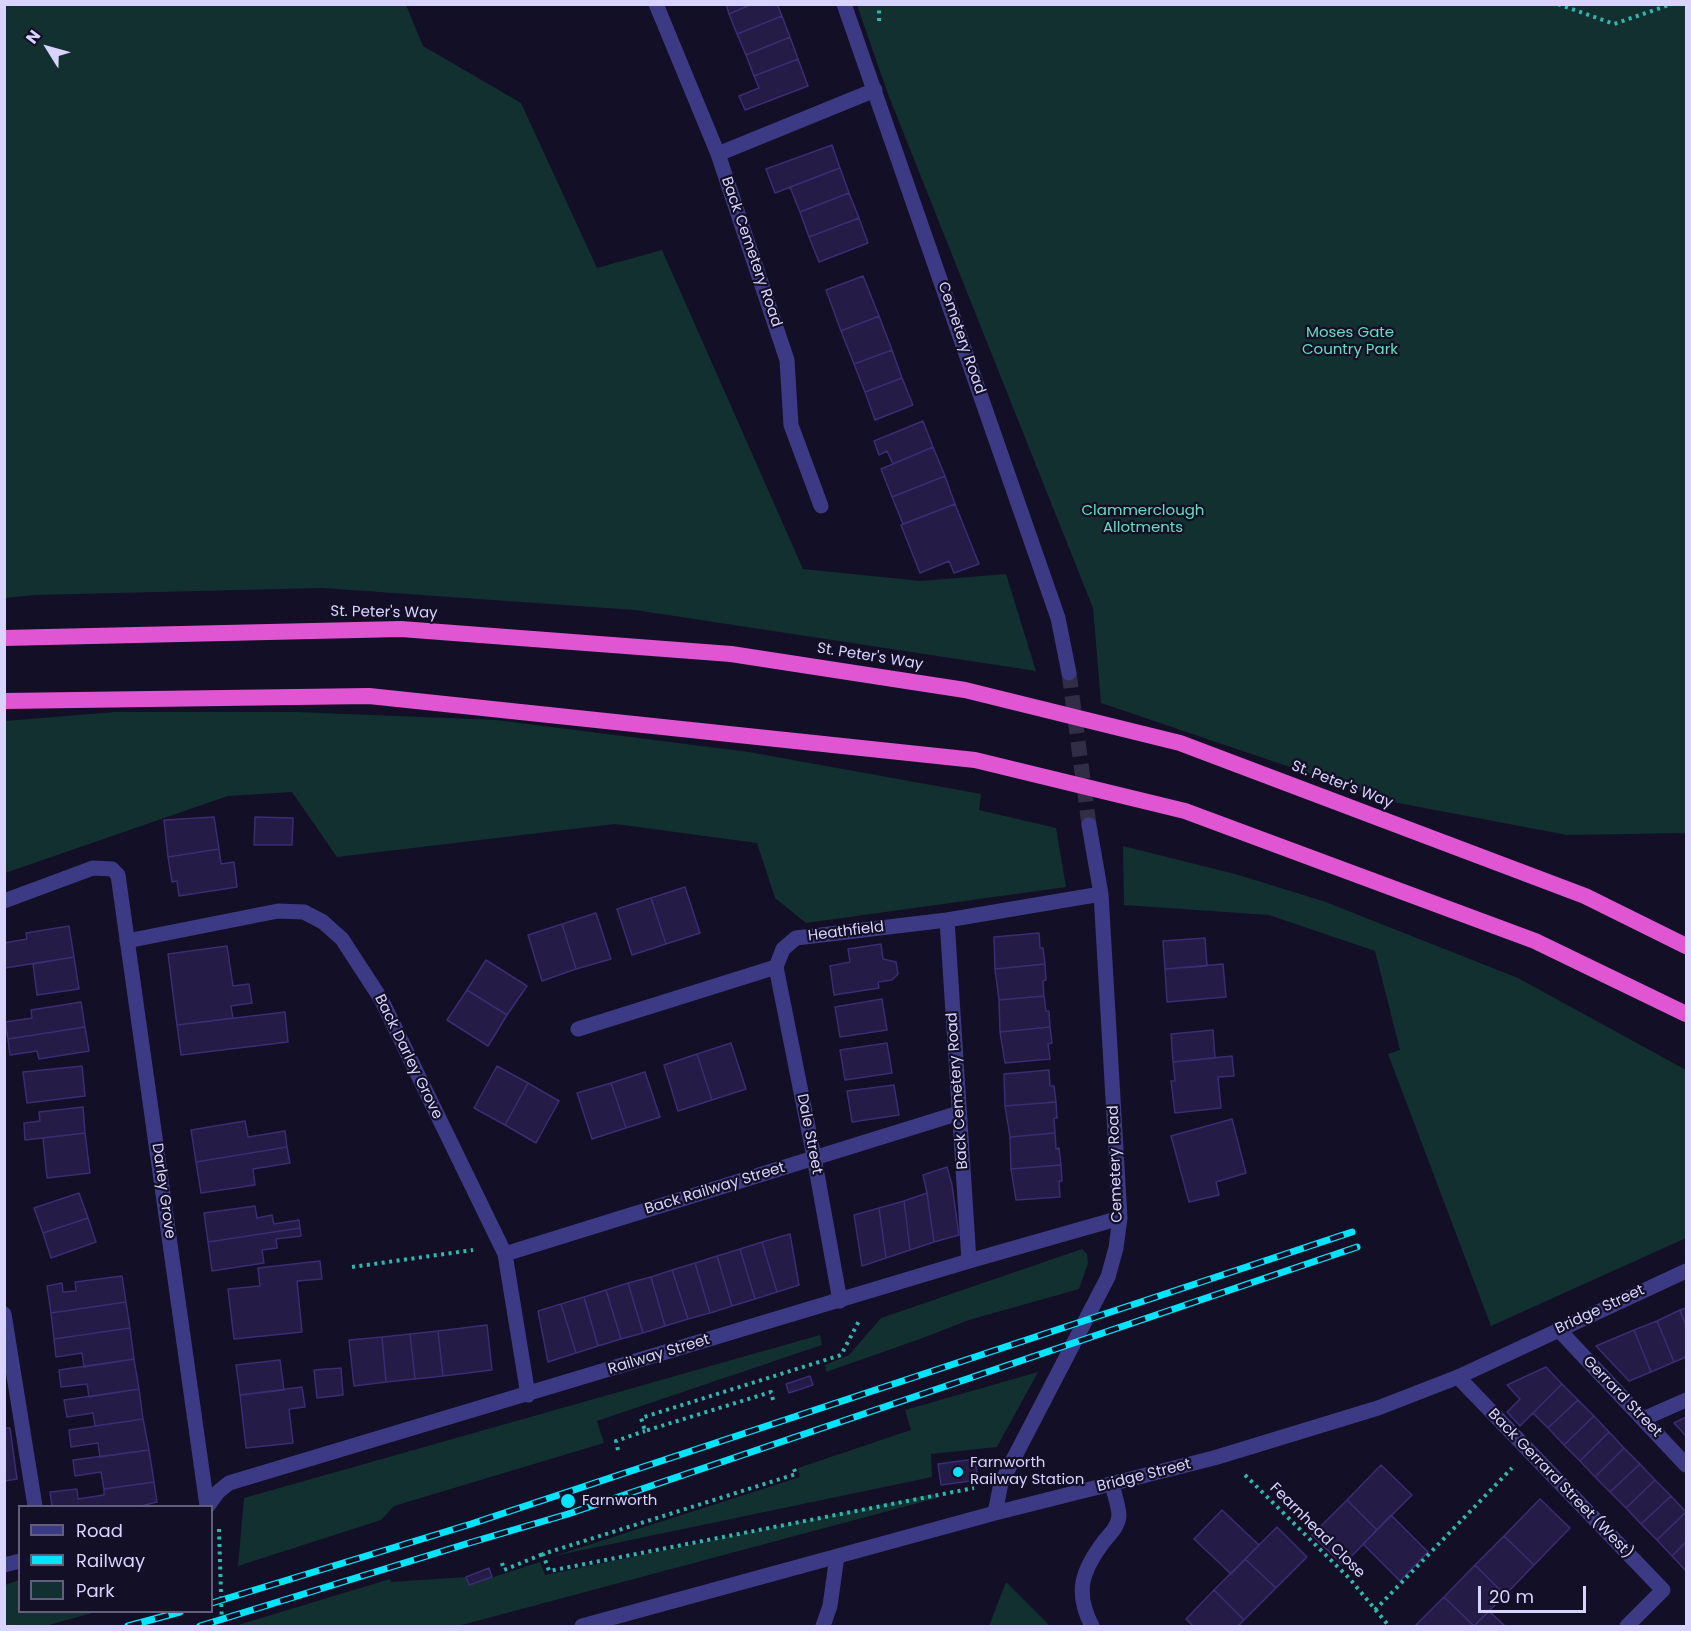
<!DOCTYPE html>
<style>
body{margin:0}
#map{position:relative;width:1691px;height:1631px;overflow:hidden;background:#130f26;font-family:Poppins,sans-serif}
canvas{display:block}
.frame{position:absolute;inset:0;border:6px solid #d9d4ff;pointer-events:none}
.legend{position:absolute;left:18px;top:1505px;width:195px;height:108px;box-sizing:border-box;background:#130f26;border:2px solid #625e7d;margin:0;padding:8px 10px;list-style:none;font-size:18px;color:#d9d4ff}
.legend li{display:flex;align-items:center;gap:12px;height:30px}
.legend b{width:30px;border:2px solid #625e7d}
.north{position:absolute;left:18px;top:18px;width:60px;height:60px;-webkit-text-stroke:4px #130f26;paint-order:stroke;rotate:307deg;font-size:16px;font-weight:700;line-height:24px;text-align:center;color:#d9d4ff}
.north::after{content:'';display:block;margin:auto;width:21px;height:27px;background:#d9d4ff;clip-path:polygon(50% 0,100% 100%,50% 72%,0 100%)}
.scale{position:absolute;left:1478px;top:1586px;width:108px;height:27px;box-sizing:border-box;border:3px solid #d9d4ff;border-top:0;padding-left:8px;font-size:18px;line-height:21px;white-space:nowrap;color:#d9d4ff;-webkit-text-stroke:4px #130f26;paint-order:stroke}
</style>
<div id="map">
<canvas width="1691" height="1631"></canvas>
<div class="frame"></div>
<ul class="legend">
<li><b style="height:8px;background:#3d3a85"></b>Road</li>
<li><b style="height:8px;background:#00e5ff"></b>Railway</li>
<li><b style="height:16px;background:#12302f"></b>Park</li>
</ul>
<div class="north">N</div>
<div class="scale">20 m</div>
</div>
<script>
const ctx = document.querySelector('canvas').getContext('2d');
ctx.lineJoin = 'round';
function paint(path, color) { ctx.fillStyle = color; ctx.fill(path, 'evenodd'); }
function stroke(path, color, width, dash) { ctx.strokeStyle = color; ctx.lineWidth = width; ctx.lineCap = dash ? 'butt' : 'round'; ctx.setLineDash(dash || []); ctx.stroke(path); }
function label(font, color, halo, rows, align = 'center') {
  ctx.font = font + ' Poppins,sans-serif'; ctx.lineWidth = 4.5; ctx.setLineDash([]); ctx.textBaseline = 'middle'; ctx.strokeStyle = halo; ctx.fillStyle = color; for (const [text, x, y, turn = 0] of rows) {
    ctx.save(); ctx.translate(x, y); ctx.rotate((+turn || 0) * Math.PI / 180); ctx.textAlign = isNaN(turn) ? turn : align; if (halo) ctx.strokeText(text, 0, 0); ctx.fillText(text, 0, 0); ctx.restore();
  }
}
paint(new Path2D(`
 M5,4L406,5L423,46L521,103L597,268L662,250L803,569L921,581L1006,574L1036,671L635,610L322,588L35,595L5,598Z
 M857,5H1686V833L1567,835L1393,802L1101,703L1093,608L888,94Z
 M114,712H297L496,720L749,752L981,794L979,810L1056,828L1066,887L806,923L775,898L757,843L615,824L337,857L292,792L228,796L5,873V721Z
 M1123,846L1235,874L1323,901L1518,978L1686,1070V1238L1491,1326L1388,1054L1400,1050L1375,951L1269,915L1124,905Z
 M1082,1249L1087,1254L1088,1263L1079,1289L969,1320L920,1339L826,1372L825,1365L849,1355L881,1318Z
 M820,1335L822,1345L597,1421L604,1443L394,1506L381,1520L238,1566L244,1498Z
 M1038,1372L997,1447L931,1454L932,1477L554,1556L800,1477L798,1468L911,1430L905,1410Z
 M933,1494L937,1498L458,1626H238V1625L390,1579L391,1582L466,1577L469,1585L540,1562L545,1575Z
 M19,1580L20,1612H96L45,1626H5V1585Z
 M1006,1582L1050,1626H989Z`), '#12302f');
const building = new Path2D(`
 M726,4H752L729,14Z
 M752,4H777L782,16L737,34L729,14Z
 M782,16L790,37L746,55L737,34Z
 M790,37L798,59L754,76L746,55Z
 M798,59L808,86L745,110L739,96L759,88L754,76Z
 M832,145L840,168L775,193L766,169Z
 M840,168L849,193L800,212L790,187Z
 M849,193L859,218L809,237L800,212Z
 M859,218L868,243L819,262L809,237Z
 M863,276L879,316L841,331L826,290Z
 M879,316L892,350L854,364L841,331Z
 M892,350L902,378L865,392L854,364Z
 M902,378L913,405L875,420L865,392Z
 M923,421L933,447L893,464L887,451L879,455L874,441Z
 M933,447L945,476L892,497L881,469Z
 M945,476L955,504L903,524L892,497Z
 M955,504L979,564L954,573L949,561L920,573L901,525Z
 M214,817L219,849L168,857L164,820Z
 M255,817L293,818L292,845H254Z
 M219,849L221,864L234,862L237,887L179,896L177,881L172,882L168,857Z
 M685,887L700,933L666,944L651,898Z
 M651,898L666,944L632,955L617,909Z
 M596,913L611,959L576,969L562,924Z
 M562,924L576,969L542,981L528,935Z
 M69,926L74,957L5,968L4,943L27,939L26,933Z
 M1039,933L1040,948H1043L1045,964L995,969L994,937Z
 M1205,938L1207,966L1165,969L1163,941Z
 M881,944L883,959L896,962L898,974L892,980L878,982L879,988L834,995L830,966L850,962L848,949Z
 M227,946L233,986L249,984L252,1003L231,1006L233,1018L177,1025L168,954Z
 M74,957L79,989L37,995L33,964Z
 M486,960L527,986L507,1015L467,990Z
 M1045,964L1046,980L1043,981L1044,996L999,1000L995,969Z
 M1223,964L1226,997L1167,1002L1165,969Z
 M467,990L507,1015L488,1046L447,1020Z
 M1044,996L1046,1011H1049L1050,1027L1000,1032L999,1000Z
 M882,999L887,1030L840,1037L835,1007Z
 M81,1002L85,1027L8,1039L5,1022L32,1018L31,1010Z
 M285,1012L288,1042L181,1055L177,1025Z
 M85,1027L89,1051L39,1059L37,1051L10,1055L8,1039Z
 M1050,1027L1052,1043L1048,1044L1050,1059L1005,1063L1000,1032Z
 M1213,1030L1215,1058L1173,1062L1171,1034Z
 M731,1043L746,1089L712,1100L697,1054Z
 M887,1043L892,1073L845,1080L840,1050Z
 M697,1054L712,1100L678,1111L664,1065Z
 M1232,1056L1234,1076L1218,1077L1221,1108L1175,1113L1171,1081H1175L1173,1062Z
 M82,1066L85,1096L27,1103L23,1072Z
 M497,1066L528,1083L505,1125L474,1108Z
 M1049,1070L1050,1086H1054L1056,1102L1005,1106L1004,1074Z
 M645,1072L660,1117L626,1128L611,1083Z
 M528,1083L559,1101L536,1143L505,1125Z
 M611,1083L626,1128L592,1139L577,1093Z
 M894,1085L899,1115L852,1122L847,1091Z
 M1056,1102L1057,1118H1054L1055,1133L1010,1137L1005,1106Z
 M83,1107L85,1133L25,1140L24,1123L40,1121L39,1112Z
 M1232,1119L1246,1173L1216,1182L1219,1195L1189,1202L1171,1136Z
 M245,1121L248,1137L285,1131L287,1147L196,1162L191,1130Z
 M85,1133L90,1173L47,1178L43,1138Z
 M1055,1133L1056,1149L1059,1148L1061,1165L1011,1169L1010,1137Z
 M287,1147L290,1163L253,1169L255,1185L201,1193L196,1162Z
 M1061,1165L1062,1181H1059L1060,1197L1016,1200L1011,1169Z
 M947,1167L952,1185L959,1235L934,1242L927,1193L923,1175Z
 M79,1193L88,1218L43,1233L34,1208Z
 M927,1193L934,1242L910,1250L904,1201Z
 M904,1201L910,1250L886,1258L879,1208Z
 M255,1206L257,1218L272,1215L274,1224L299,1220L300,1228L208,1242L204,1213Z
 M879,1208L886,1258L862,1266L854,1215Z
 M88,1218L96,1242L51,1258L43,1233Z
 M300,1228L301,1236L276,1239L277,1248L262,1250L264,1263L212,1271L208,1242Z
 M790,1234L799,1285L777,1292L762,1242Z
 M762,1242L777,1292L755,1299L740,1249Z
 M740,1249L755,1299L732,1306L717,1256Z
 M717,1256L732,1306L710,1313L695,1263Z
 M320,1261L322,1279L297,1281L302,1332L234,1339L228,1289L260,1286L258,1268Z
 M695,1263L710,1313L688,1319L672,1270Z
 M672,1270L688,1319L665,1326L651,1277Z
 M122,1276L126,1302L51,1313L47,1286L62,1283L63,1292L76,1291L75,1282Z
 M651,1277L665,1326L643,1333L628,1283Z
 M628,1283L643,1333L621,1339L606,1290Z
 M606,1290L621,1339L598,1346L584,1297Z
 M584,1297L598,1346L576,1353L561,1304Z
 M126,1302L130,1328L54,1339L51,1313Z
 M561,1304L576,1353L548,1362L538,1311Z
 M1686,1308V1326L1680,1310Z
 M1680,1310L1686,1326V1357L1674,1362L1657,1321Z
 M1657,1321L1674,1362L1651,1372L1634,1330Z
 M487,1325L492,1370L443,1376L438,1331Z
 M130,1328L134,1359L84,1367L82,1353L56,1357L54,1339Z
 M1634,1330L1651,1372L1629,1381L1596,1346Z
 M438,1331L443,1376L415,1379L410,1334Z
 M410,1334L415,1379L386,1382L382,1337Z
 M382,1337L386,1382L354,1386L349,1340Z
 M134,1359L139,1389L89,1397L87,1384L61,1387L59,1370Z
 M280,1360L284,1390L240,1395L236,1365Z
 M1546,1367L1562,1384L1520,1426L1507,1412L1520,1399L1507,1385Z
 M341,1368L343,1395L317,1398L314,1370Z
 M810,1376L813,1385L789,1393L786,1384Z
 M1562,1384L1578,1400L1548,1428L1533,1413Z
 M302,1387L305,1407L289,1409L293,1443L246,1448L240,1395Z
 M139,1389L143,1419L95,1426L93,1413L67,1417L64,1400Z
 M1578,1400L1594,1416L1564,1445L1548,1428Z
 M1594,1416L1609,1432L1580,1461L1564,1445Z
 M1686,1417V1436L1674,1423Z
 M143,1419L149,1450L100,1457L98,1443L71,1447L69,1430Z
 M4,1428H10L17,1479L4,1481Z
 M1609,1432L1624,1448L1595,1477L1580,1461Z
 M1624,1448L1640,1464L1610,1492L1595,1477Z
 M149,1450L154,1482L104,1489L101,1472L75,1476L73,1460Z
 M975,1459L978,1480L941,1485L938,1464Z
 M1640,1464L1655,1480L1626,1508L1610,1492Z
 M1381,1465L1412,1495L1377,1530L1347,1500Z
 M1655,1480L1671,1496L1641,1524L1626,1508Z
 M154,1482L157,1502L141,1506H52L50,1492L77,1489L78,1499L104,1495V1489Z
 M1671,1496L1686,1512L1657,1540L1641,1524Z
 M1540,1499L1570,1528L1534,1565L1504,1536Z
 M1347,1500L1377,1530L1343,1565L1312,1535Z
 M1222,1510L1259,1545L1231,1574L1194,1539Z
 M1686,1512V1542L1672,1556L1657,1540Z
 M1391,1515L1428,1552L1400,1581L1363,1544Z
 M1277,1527L1307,1557L1276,1588L1245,1559Z
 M1504,1536L1534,1565L1505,1595L1475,1565Z
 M1686,1542V1571L1672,1556Z
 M1245,1559L1276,1588L1244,1620L1214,1590Z
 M1475,1565L1505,1595L1474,1626L1444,1597Z
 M489,1568L492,1577L469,1585L466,1577Z
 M1214,1590L1244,1620L1238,1626H1193L1186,1619Z
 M1444,1597L1474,1626H1415Z
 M1489,1611L1505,1626H1474Z`);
paint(building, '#241b47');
stroke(building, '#3b2d73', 1.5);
stroke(new Path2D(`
 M1069,673L1089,825`), '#312d47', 15, [15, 8]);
stroke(new Path2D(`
 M1558,4L1614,24L1672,4
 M879,21V4
 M352,1267L473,1250
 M773,1400L771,1392L645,1431L641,1418L841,1355L859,1321
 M618,1450L616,1441L645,1431
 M794,1469L796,1474L543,1554L549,1571L974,1488
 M1245,1475L1349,1578L1389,1626
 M219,1529L222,1626
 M502,1563L504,1570L543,1554
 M1375,1610L1512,1468`), '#2fb8b0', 4, [3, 4.5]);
stroke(new Path2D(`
 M656,4L718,154L787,360L791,425L821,506
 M718,154L875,90
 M947,920L969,1261
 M127,941L278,911L304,912L323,922L342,939L381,999L505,1254L528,1395
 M505,1254L959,1113
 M4,1314L35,1506
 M1458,1377L1663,1590L1627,1626
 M1643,1419L1686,1400
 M1092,1626C1074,1592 1082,1570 1105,1540C1111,1533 1118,1526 1119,1516C1119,1506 1114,1494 1112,1484`), '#3d3a85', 15);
stroke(new Path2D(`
 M844,4L1058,618L1069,673
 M4,901L93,868L112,869L118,875L207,1506
 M776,967L814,1157L840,1301
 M578,1029L776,967L783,949L796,938L947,920L1101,894
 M1558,1329L1686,1465
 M208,1506L218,1492L229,1483L969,1261L1120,1218
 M995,1513L1001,1483L1108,1277L1116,1248L1120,1218L1101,894L1089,825
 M4,1565L20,1561
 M582,1626L995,1513L1214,1458L1378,1408L1458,1377L1686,1271
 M823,1626L830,1606L837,1556`), '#3d3a85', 15);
stroke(new Path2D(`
 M4,638L401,629L731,654L965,690L1180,743L1585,896L1686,946
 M4,701L369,696L975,760L1185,811L1535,941L1686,1014`), '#e055d1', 16);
const rail = new Path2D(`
 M212,1603L471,1524L1352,1232
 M128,1626L180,1612
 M200,1626L469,1543L568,1514L1357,1247`);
stroke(rail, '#00e5ff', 7);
stroke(rail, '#130f26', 4.5, [14]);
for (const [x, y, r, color] of [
 [958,1472,6,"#00e5ff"],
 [568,1501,8,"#00e5ff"]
]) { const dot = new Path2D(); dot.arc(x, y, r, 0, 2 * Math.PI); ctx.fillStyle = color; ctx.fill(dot); stroke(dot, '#130f26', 2); }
label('15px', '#d9d4ff', '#130f26', [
 ["Back Cemetery Road",751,252,71],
 ["Cemetery Road",961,338,71],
 ["St. Peter's Way",384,613,1],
 ["St. Peter's Way",870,657,9],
 ["St. Peter's Way",1342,785,21],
 ["Heathfield",846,932,-7],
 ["Back Darley Grove",408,1057,64],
 ["Back Cemetery Road",958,1091,-94],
 ["Dale Street",809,1134,79],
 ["Cemetery Road",1116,1164,-92],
 ["Back Railway Street",715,1189,-17],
 ["Darley Grove",163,1191,82],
 ["Bridge Street",1600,1310,-25],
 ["Railway Street",659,1355,-17],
 ["Gerrard Street",1622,1397,46],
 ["Bridge Street",1144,1476,-14],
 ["Back Gerrard Street (West)",1560,1484,46],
 ["Fearnhead Close",1317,1531,45]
]);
label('15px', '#5fe0c0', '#130f26', [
 ["Moses Gate",1350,333],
 ["Country Park",1350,350],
 ["Clammerclough",1143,511],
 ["Allotments",1143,528]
]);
label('15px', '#d9d4ff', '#130f26', [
 ["Farnworth",970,1463],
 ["Railway Station",970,1480],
 ["Farnworth",582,1501]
], 'left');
</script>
